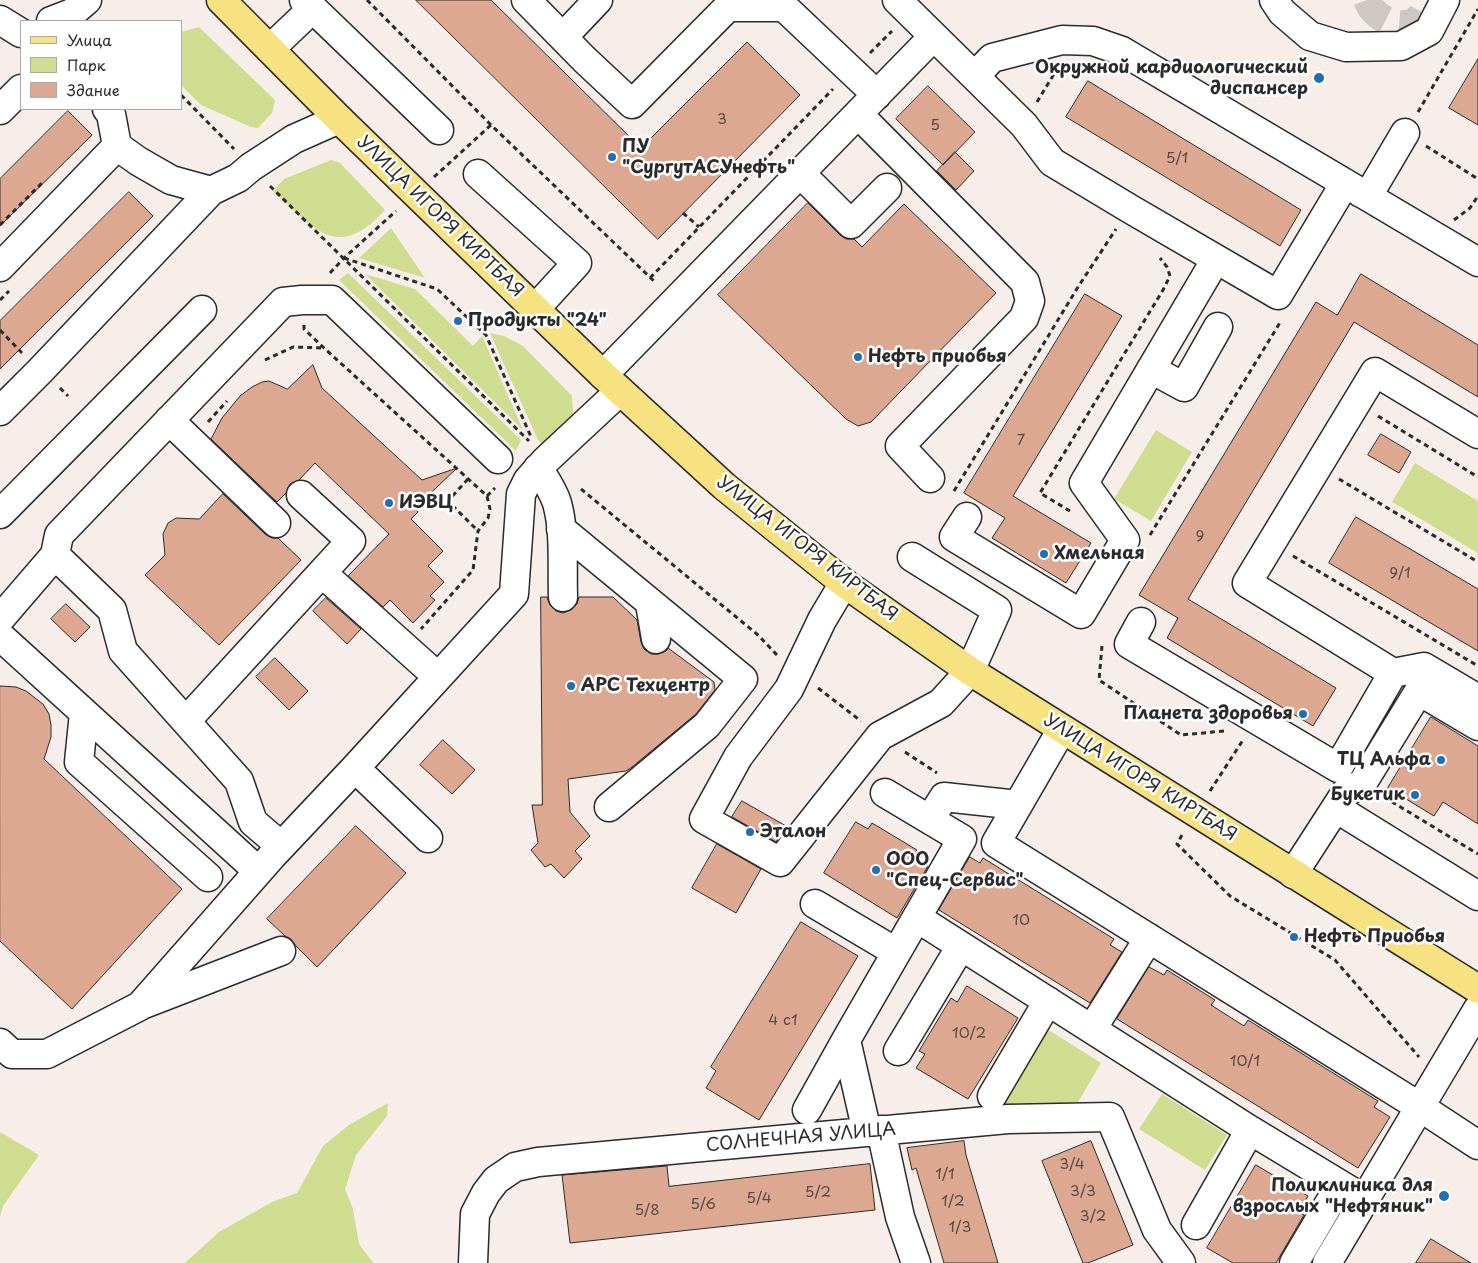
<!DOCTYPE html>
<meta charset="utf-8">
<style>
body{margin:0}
#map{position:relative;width:1478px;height:1263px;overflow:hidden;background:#f8eee9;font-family:"Playpen Sans",sans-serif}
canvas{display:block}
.legend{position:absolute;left:20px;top:20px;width:162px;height:90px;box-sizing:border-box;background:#fff;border:1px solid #aaa;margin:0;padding:6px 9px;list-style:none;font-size:15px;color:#2b2b2b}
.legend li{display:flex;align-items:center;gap:10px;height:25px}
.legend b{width:25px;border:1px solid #aaa}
</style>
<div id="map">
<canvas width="1478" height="1263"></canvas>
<ul class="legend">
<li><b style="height:6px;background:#f7e281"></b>Улица</li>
<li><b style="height:14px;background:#d0dc90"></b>Парк</li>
<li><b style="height:14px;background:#dda892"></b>Здание</li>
</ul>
</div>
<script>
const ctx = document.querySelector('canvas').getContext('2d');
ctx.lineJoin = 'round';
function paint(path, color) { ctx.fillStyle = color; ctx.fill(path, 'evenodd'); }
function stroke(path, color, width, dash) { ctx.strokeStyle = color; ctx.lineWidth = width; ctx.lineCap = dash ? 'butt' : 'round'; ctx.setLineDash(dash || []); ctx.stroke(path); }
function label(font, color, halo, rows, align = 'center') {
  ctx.font = font + ' "Playpen Sans",sans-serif'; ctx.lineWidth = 5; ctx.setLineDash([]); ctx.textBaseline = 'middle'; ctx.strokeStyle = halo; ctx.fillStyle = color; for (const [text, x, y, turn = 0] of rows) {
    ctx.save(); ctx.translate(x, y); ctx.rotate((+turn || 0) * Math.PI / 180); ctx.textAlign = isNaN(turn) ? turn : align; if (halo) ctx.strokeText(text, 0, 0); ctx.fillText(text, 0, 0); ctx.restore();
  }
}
paint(new Path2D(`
 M199,27L275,100L272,113L258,128L251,127L201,105L181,85V32Z
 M331,160L340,163L385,210C336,263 315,228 273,191L284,179Z
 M391,228L425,278L359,258Z
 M348,273L521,440L516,451L339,280Z
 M365,274L415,289L473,346L482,336L523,430Z
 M490,333L504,336L523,346L572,396L573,414L543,444L538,440Z
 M1156,430L1192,452L1151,521L1114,499Z
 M1415,463L1478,501V553L1392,502Z
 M1047,1029L1101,1063L1078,1102L999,1107Z
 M1162,1094L1227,1135L1205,1170L1139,1129Z
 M388,1103L387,1116L356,1155L345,1189L353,1209L359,1244L373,1263H185L219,1232L272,1202L297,1193L323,1146L349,1125Z
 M0,1132L39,1155L3,1206L0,1217Z`), '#d0dc90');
const building = new Path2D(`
 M416,0H491L641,148L747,42L800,95L658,239Z
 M1478,59V125L1449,108Z
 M1088,81L1301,210L1280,246L1066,117Z
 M928,86L975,132L943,165L896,119Z
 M68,111L92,135L0,226V179Z
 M955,152L974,171L956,190L937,171Z
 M129,192L153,216L0,369V321Z
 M808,203L840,235L846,239H854L862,247L904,204L996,293L871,422L858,426L846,419L718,295Z
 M1361,274L1478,345V397L1354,322L1188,599L1336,688L1313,726L1167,638L1178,618L1139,595L1316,302L1337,315Z
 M1085,294L1122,316L1013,496L1091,543L1066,583L992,538L1005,518L964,493Z
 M313,365L322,388L422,480L457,468L415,508L418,512L411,519L443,551L428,566L444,582L430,596L435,600L413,623L390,600L383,607L348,576L389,534L315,463L299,480L290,484L286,493L277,502L211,439L222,418L240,396L252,387L262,382L269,381L287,389Z
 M1381,434L1411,452L1399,473L1368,455Z
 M223,494L265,534L272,538H278L301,560L219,645L145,575L165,555L163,534L168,523L176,518L199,519Z
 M1356,517L1478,589V651L1329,563Z
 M541,597H547L550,605L556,611L563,613L571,610L577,604L579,597H613L637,620L641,642L644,649L651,654H658L666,651L668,648L714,682L715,690L696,714L632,767L626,771L568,779L570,812L590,836L575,851L582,859L564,878L551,864L545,867L531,850L538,843L532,805H542Z
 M326,598L361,629L347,644L313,611Z
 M66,604L90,627L75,642L51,619Z
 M275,658L308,691L289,710L256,677Z
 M0,686L16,687L26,691L43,704L49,714L51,725V737L44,759L182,889L72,1009L0,941Z
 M1431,717L1478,746V824L1443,802L1434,816L1388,788Z
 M443,740L475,770L452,794L420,765Z
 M742,801L786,826L776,842L732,817Z
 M856,822L868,829L872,823L917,850L912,857L928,866L897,918L824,873Z
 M356,826L406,873L317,967L296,946L291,939L285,936L267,919Z
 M717,844L761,869L736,913L692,888Z
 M970,857L980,863L983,858L1114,939L1110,945L1122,952L1090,1003L939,910Z
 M801,922L858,956L759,1120L706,1088L716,1071L711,1067Z
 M1149,967L1164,975L1167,970L1215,1000L1211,1005L1244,1026L1248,1020L1378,1101L1374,1107L1390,1117L1358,1168L1117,1019Z
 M967,986L1018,1018L968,1099L916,1068L925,1054L919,1051L951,998L957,1002Z
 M964,1141L966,1155L998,1263H944L916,1168L912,1170L907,1148Z
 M1091,1141L1133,1245L1088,1263H1083L1042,1161Z
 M870,1164L875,1210L570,1243L562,1175L667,1166L669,1186Z
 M1256,1165L1308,1196L1299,1212L1304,1215L1276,1263H1233L1207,1248Z
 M1431,1239L1471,1263H1416Z`);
paint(building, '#dda892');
stroke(building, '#2b2b2b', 1);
stroke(new Path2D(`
 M1367,0C1377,27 1423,37 1426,0`), '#cfc7c3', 28, [28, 14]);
const minor = new Path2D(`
 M304,0L439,130
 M526,0L585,60L632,104L728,7H784L877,95
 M897,0L1024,125L1052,162L1132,210L1278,295L1345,183
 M1274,0L1282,12L1310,36L1346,47L1401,46L1429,31L1445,0
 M0,20L21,33
 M51,21L72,13L87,0
 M563,37L598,0
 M270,49L313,8
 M975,76L992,58L1062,40L1093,41L1122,51L1478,262
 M107,109L111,114L117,146L138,161L171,180L211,191
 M0,110L21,89
 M858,114L1025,282L1030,301L1024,318L900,446L930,478
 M800,173L851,224L887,188
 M478,174L577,263L535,309
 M1361,193L1372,189L1405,133
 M0,267L117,146
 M1151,369L1184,387L1218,327
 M603,375L933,37
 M0,411L40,371L211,191L238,178L251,167L294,139L339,119
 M169,420L276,523
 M1478,434L1375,372L1247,583L1393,673L1424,667L1478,699
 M538,468C545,479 553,490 557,503C565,531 562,568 563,597
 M0,514L202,310
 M967,517L954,537L1081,614L1125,540L1084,483L1216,259
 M561,529L743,679L707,725L609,807
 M55,555L112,610L123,651L239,781L253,822L281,846
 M322,573L438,677
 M844,583L822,620L789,689L738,757L704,819L780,862L880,736L941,703L970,671L997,610L912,557
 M650,604L656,639
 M0,619L55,555L59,535L283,302L302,300H332L498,459
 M1141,622L1129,644L1338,768L1393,673
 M0,636L258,871
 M84,713L79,762L208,877
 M186,721L351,541L301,495
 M1062,729L996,843L1420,1107L1478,1145
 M355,768L428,838
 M1336,808L1478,896
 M930,819L944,797L1018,805
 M1293,874L1346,792L1362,784L1419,691L1478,726
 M815,904L896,952
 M925,923L1250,1130L1364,1199
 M144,1004L281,951
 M1092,1029L1149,938
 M0,1043L12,1054H47L140,1006L272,856L355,768L514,594L521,494L528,480L545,461L620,391
 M898,1051L961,946
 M992,1096L1048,1001
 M807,1110L846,1040
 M881,1130L900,1217L916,1263
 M867,1132L846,1040L962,839L885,793
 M1196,1225L1250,1130
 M473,1263L475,1214L486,1193L496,1180L515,1167L538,1162L1008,1119L1110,1117L1157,1230L1181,1263
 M1294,1263L1340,1185
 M1327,1263L1478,1009`);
const major = new Path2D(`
 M221,0L339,119L603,375L724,486L844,583L970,671L1478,989`);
stroke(minor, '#2b2b2b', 31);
stroke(major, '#2b2b2b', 31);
stroke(new Path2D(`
 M367,0L491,125L656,283
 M870,53L892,31
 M181,95L234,149
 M1037,102L1057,69
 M1418,112L1478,9
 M1426,146L1478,179
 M434,177L491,125
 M270,186L529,441
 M683,213L699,227
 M1454,220L1470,208L1478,196
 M0,225L42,183
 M344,258L437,289L486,335L532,439
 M330,273L344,258L396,211
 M650,278L833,89
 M0,300L9,291
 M304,325V329L324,348L487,496L490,509L488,518L478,531L473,570L421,629
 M0,330L22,353
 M265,360L293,347L324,348
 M60,388L68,396
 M1378,416L1478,477
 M208,422L227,401
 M468,479L448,501L478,531
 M1339,479L1478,562
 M581,489L758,635L777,655
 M954,491L1078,287L1116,229
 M487,496L495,488
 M1070,511L1040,493L1163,290L1170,276L1167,267L1160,258
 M1150,535L1281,321
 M1293,556L1478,666
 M1102,646L1099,680L1181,735L1224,731
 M818,688L861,721
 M905,752L937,773
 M1210,791L1243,740
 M1384,797L1478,854
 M1182,835L1177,844L1230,896L1335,960L1419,1057`), '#2b2b2b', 3, [5, 4]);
stroke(minor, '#fff', 28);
stroke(major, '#f7e281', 28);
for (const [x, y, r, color] of [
 [1319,78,6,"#1f6fb2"],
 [612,157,5,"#1f6fb2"],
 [458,321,5,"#1f6fb2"],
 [858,357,5,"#1f6fb2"],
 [389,503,5,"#1f6fb2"],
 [1044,554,5,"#1f6fb2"],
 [571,686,5,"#1f6fb2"],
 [1303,714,5,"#1f6fb2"],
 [1441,760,5,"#1f6fb2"],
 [1415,795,5,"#1f6fb2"],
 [750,832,5,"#1f6fb2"],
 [876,870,5,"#1f6fb2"],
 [1294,937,5,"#1f6fb2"],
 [1444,1196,6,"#1f6fb2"]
]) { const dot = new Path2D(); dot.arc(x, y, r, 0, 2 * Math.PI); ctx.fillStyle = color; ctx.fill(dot); stroke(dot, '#fff', 2); }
label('15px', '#584a45', null, [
 ["3",722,120],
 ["5",935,126],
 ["5/1",1177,159],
 ["7",1021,441],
 ["9",1200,537],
 ["9/1",1400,574],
 ["10",1021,921],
 ["4 с1",783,1021],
 ["10/2",969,1034],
 ["10/1",1245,1062],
 ["3/4",1072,1165],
 ["1/1",945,1175],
 ["3/3",1083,1192],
 ["5/2",818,1193],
 ["5/4",759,1199],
 ["1/2",953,1202],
 ["5/6",703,1205],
 ["5/8",647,1211],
 ["3/2",1093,1217],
 ["1/3",960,1228]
]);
label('bold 18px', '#2b2b2b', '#fff', [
 ["Окружной кардиологический",1308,68,"right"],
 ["диспансер",1308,89,"right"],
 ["ПУ",622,147],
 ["\"СургутАСУнефть\"",622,168],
 ["Продукты \"24\"",468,321],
 ["Нефть приобья",868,357],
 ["ИЭВЦ",399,503],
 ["Хмельная",1054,554],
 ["АРС Техцентр",581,686],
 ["Планета здоровья",1293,714,"right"],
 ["ТЦ Альфа",1431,760,"right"],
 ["Букетик",1405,795,"right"],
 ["Эталон",760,832],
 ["ООО",886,860],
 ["\"Спец-Сервис\"",886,881],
 ["Нефть Приобья",1304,937],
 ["Поликлиника для",1433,1186,"right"],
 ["взрослых \"Нефтяник\"",1433,1207,"right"]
], 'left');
label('18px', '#2b2b2b', '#fff', [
 ["УЛИЦА ИГОРЯ КИРТБАЯ",440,217,44],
 ["УЛИЦА ИГОРЯ КИРТБАЯ",807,549,38],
 ["УЛИЦА ИГОРЯ КИРТБАЯ",1140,778,32],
 ["СОЛНЕЧНАЯ УЛИЦА",801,1138,-5]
]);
</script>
